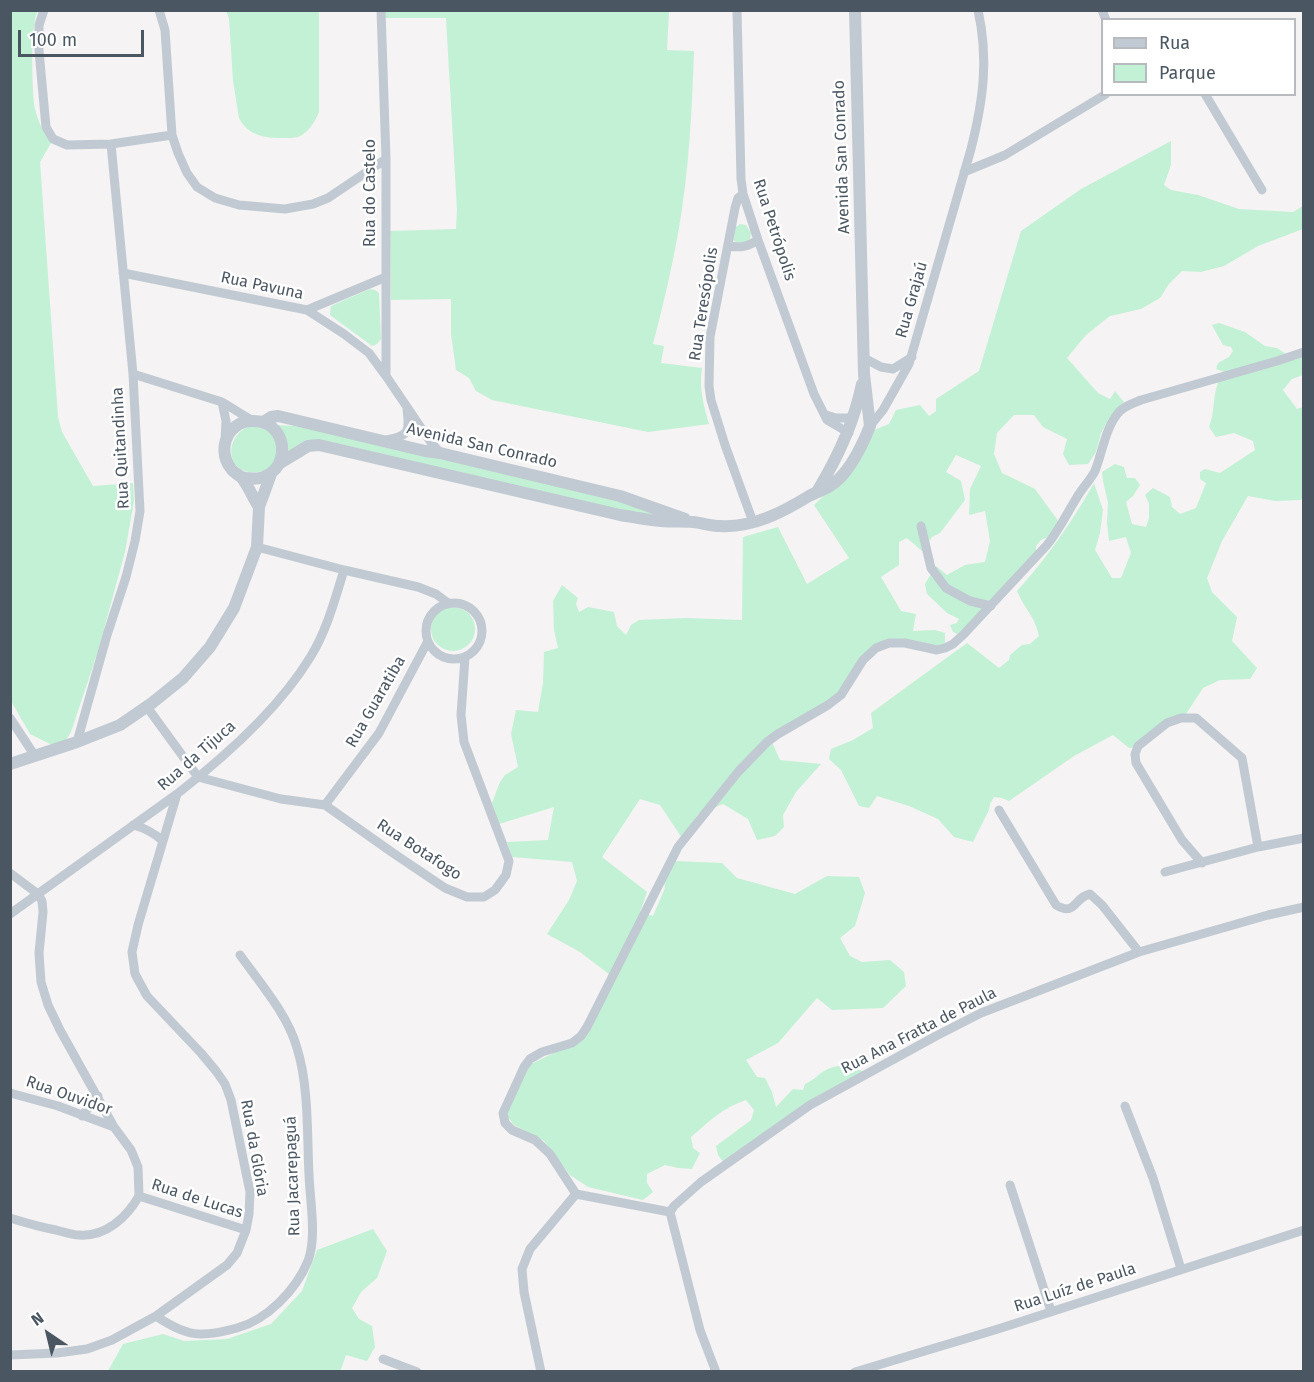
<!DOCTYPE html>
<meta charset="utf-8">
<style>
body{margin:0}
#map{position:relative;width:1314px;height:1382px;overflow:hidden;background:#f5f3f3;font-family:"Fira Sans",sans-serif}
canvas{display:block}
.frame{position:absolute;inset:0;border:12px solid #4a5661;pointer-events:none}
.legend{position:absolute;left:1101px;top:18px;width:195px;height:78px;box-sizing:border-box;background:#fff;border:2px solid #b7bbc0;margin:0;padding:8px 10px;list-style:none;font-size:18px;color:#4a5661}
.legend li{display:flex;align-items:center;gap:12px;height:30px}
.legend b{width:30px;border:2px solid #b7bbc0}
.north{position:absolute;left:18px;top:1304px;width:60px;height:60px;-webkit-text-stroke:4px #fff;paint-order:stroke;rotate:325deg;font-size:16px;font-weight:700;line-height:24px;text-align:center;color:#4a5661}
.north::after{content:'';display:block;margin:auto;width:21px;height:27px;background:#4a5661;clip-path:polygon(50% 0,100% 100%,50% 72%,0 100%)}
.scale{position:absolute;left:18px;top:30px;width:126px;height:27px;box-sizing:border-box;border:3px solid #4a5661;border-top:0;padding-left:8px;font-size:18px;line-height:21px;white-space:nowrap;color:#4a5661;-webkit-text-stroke:4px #fff;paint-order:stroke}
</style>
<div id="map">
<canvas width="1314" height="1382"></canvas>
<div class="frame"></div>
<ul class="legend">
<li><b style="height:8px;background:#c1cad2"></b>Rua</li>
<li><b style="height:16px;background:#c3f1d5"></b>Parque</li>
</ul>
<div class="north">N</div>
<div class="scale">100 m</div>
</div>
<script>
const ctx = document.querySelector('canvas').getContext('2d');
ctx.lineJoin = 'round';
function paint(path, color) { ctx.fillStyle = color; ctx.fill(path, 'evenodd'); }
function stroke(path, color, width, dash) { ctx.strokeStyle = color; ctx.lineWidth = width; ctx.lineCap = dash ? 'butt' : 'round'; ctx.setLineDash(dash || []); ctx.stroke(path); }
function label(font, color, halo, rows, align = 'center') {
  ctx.font = font + ' "Fira Sans",sans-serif'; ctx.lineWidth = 5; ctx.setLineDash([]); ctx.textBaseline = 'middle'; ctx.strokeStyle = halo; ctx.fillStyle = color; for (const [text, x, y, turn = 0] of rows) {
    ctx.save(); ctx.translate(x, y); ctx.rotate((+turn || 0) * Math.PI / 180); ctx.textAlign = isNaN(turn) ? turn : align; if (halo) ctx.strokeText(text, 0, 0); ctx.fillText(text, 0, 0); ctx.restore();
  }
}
paint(new Path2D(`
 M384,10L669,11L667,50L694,51C692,110 689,170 679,228C672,268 663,306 653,344L664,346L661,363L702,368C699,389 703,403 709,424L648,432L492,400L476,391L469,378L456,370L451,334V299L391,300L390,231L456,229L457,210L446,18H384Z
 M10,11H38C30,22 32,94 35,109C38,122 43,131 51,143L40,162L58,417L62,432L93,486L133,483L134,501L125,552L98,651L71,732L64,743L54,746L30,734L11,701Z
 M226,11H319V112C315,122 308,133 298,137C293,138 288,138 284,138C265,138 248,136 239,118L233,81L229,18Z
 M1171,141V165L1164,185L1171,190L1198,195L1239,209L1293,212L1303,206V229L1258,246L1224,266L1201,272L1182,271L1169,284L1160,298L1141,309L1110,316L1086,335L1067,358L1098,393L1110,399L1115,391L1124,402L1110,417L1101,433L1096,452L1088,464L1069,465L1063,454L1067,439L1043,427L1034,415H1014L997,433L994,454L1002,473L1035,489L1059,522L1048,537L1041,540L1036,546V552L970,625L957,634L953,632L950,625L957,623L959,619L947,613L927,594L925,584L936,566L947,575L965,565L985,562L990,541L985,511L969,515L970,489L981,466L956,455L946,472L961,481L965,500L940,533L932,537L922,551L907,538L899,542V565L881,577L901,611L916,614L913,631L935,630L945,633V644L937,647L907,641L866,652L837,695L772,742L780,760L821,764L796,792L783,815L784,827L775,836L757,840L748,819L723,804L698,814L682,838L660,805L640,799L602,857L647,892L640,912L653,916L665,888L664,881L674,861L722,863L737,878L795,894L827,876L859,877L865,893L855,926L840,938L850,956L862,962L890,960L904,972L906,986L883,1008L832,1010L817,998L778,1043L746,1060L757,1077L765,1078L772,1092L776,1107L793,1089L803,1090L805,1084C812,1081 816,1077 821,1073C836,1063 849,1064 864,1072L724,1163L718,1155L716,1146L751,1120L754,1110L746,1100C724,1107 708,1122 691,1137L693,1148L700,1153L692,1169L678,1168L665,1165L647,1174V1183L653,1192L643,1200L588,1187L570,1175L544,1141L514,1125L506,1115L529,1065L583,1039L610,975L580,952L547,934L569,900L577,881L572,862L512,857L507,842L548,840L554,807L499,824L492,803L500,782L505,775L518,767L511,734L516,710L538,712L543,683L544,652L558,648L554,630L553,601L562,585L578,598L576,604L579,612L588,607L614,612L617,626L626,635L631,625L639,620L685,618L742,620L743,537L778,527L807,584L849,558L814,505L840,480L867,433L889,424L896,410L920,405L929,416L936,411V399L979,371L1021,231L1081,189Z
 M740,224L746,225L751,233L750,239L745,243L736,242L733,240L734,228Z
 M370,289L375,290L379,293L381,339L377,344L372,346L330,315L331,306Z
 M1219,323L1245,332L1265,346L1277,348L1295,360L1303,356V375L1292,379L1283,390L1297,409L1303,407V497L1301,500L1275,501L1248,496L1222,541L1207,578L1212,592L1237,617L1232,641L1257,668L1250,679L1220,680L1203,688L1186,714L1143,746L1129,748L1113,735L1074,756L1009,801L1002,798L994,797L990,804L989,810L973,842L954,837L938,819L909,806L877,796L869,808L859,806L841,770L829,759L831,749L853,740L873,728L871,713L967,643L999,668L1009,660L1010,655L1022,645L1030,644L1039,636C1035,616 1024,608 1017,591C1047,558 1072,522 1094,483L1103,510L1100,533L1095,550L1112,578H1121L1131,553L1126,537L1109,541L1107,523L1108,503L1103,481L1102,472L1115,464L1124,467L1127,478H1135L1140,485L1133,496L1126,502L1132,524L1146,527L1149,518V503L1145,495L1153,488L1170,497L1172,507L1180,514L1196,508L1206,483L1200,479V472L1205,469L1220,473L1255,450L1253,441L1234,433L1216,437L1209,427C1217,406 1210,393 1224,372L1216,369L1218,363L1229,357L1233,351L1231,347L1223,345L1212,325Z
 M274,425L295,426L317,430L617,500L661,513V520L331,442L285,458Z
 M249,426L265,428L276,438V460C273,463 270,468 266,471C264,471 259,472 257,472C228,476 221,439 249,426Z
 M431 629a22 22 0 1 1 44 0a22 22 0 1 1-44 0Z
 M373,1229L387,1251L377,1278L361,1292L352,1308L359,1319L372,1326L375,1347L367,1361L346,1355L340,1372L108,1371L123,1344L163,1334L184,1341L227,1339L271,1324L302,1291L317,1250Z`), '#c3f1d5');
stroke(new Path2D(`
 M44,10L39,25V51L46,127L53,139L67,145L111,144L172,135
 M159,10L165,30L172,135L178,153L187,173L197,187L215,198L239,205L285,209L313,204L328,198L386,159
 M381,10L386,159V376
 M737,10L741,179L743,194L758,240L814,394L827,420L849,433
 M1102,10L1106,20
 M1205,94L1262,190
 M964,172L1005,155L1106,94
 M743,194L738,198L735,208L710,337L709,386L711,400L725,445L753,522
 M728,246C742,248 746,247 758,240
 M123,273L307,310L344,334L369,353L386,376L430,441L440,453
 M307,310L386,277
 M864,358L881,367L893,369L912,357
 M133,374L222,402L253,421
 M222,402L226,421L225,441
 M826,415L836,418H852
 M870,426L883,410L909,364L971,149C983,101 989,60 978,10
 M386,440C409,436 410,432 407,409
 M921,526L931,568L946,588L970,601L991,606
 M257,547L344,570L418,587L436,594L448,603
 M426 631a28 28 0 1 1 56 0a28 28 0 1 1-56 0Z
 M147,707L198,777L281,799L325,805L393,853L445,888L467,897H484L495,890L506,875L509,861L464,742L461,715L465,657
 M10,718L35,756
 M77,742L107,635L126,577L135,541L140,511L133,374L111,144
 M325,805L379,733L428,641
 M999,810L1056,905C1076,917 1074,897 1090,894L1102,905L1139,952
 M133,825C145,828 153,832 163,841
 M1202,863L1182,840L1136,763L1135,754L1138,746L1167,723L1181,718H1196L1242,758L1258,847L1304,838
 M1165,872L1258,847
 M10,873L38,894L42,901L43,912L39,953L41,982L48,1005L60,1030L114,1127
 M10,914L177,794C226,756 279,709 311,656C327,630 335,599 344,570
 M10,1093L58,1106L114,1127L131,1150L138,1167L139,1196
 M1125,1106L1153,1178L1181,1269
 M82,1116L98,1096
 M1010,1185L1051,1311
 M576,1194L550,1154L535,1140L512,1130L505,1123L503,1113L524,1067L530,1059L542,1052L572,1043L581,1036L587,1027L678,847L738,772L767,742L778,734L828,705L841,695L863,660L876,648L889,643H905L937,650L945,648L953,644L964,634L1047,545C1060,529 1068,511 1079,494C1084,486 1091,479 1095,471C1103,451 1105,427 1120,411C1126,405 1134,403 1141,400L1277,361L1304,352
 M576,1194L670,1212
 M139,1196L246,1230
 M670,1212L674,1206L701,1182L810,1105L936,1036L981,1013L1139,952L1268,915L1304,907
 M670,1212L700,1330L716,1372
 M10,1218C26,1223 40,1227 56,1230C64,1232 72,1235 79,1235C106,1237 127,1217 139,1196
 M156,1316C187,1337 201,1338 237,1328C267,1320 296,1290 308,1261C317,1237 310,1201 309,1175C307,1135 309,1086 297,1048C288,1015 260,983 240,955
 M10,1355L57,1353L87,1349L112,1340L156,1316L227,1265L237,1253L246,1230L249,1214L250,1192L231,1100L225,1084L216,1071L201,1053L147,996L135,974L132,952L138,925L177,794
 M383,1359L417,1372
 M541,1372L524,1292L522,1269L530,1249L576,1194
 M855,1372L998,1329L1304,1230`), '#c1cad2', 9);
stroke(new Path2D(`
 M855,10L864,374L870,426
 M263,422L271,417L278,416L425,451L440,453L620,496L685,519
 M280,463L308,446L319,445L620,515C634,517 647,520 661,521C672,522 682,521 693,522C702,523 711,526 720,526C753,528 783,512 809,496C816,492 824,490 830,486C848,475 862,446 870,426
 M241,477C293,490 295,418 251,421C243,421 236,425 231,431C222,442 222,458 232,470C235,473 239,475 242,478C249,487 253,498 259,507
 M818,490C838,457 854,423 862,384
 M10,764L77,742L120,725L152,703L183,678L210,647L234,608L257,547L259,507L271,474`), '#c1cad2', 12);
label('16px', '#4a5661', '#fff', [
 ["Avenida San Conrado",842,157,-92],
 ["Rua do Castelo",371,193,-90],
 ["Rua Petrópolis",774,230,72],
 ["Rua Pavuna",262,286,12],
 ["Rua Grajaú",912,300,-74],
 ["Rua Teresópolis",704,304,-81],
 ["Avenida San Conrado",482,446,13],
 ["Rua Quitandinha",121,448,-93],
 ["Rua Guaratiba",376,702,-60],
 ["Rua da Tijuca",197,756,-41],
 ["Rua Botafogo",419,850,33],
 ["Rua Ana Fratta de Paula",919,1031,-27],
 ["Rua Ouvidor",69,1096,19],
 ["Rua da Glória",254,1148,80],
 ["Rua Jacarepaguá",293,1176,-92],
 ["Rua de Lucas",197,1199,18],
 ["Rua Luíz de Paula",1075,1288,-18]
]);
</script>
